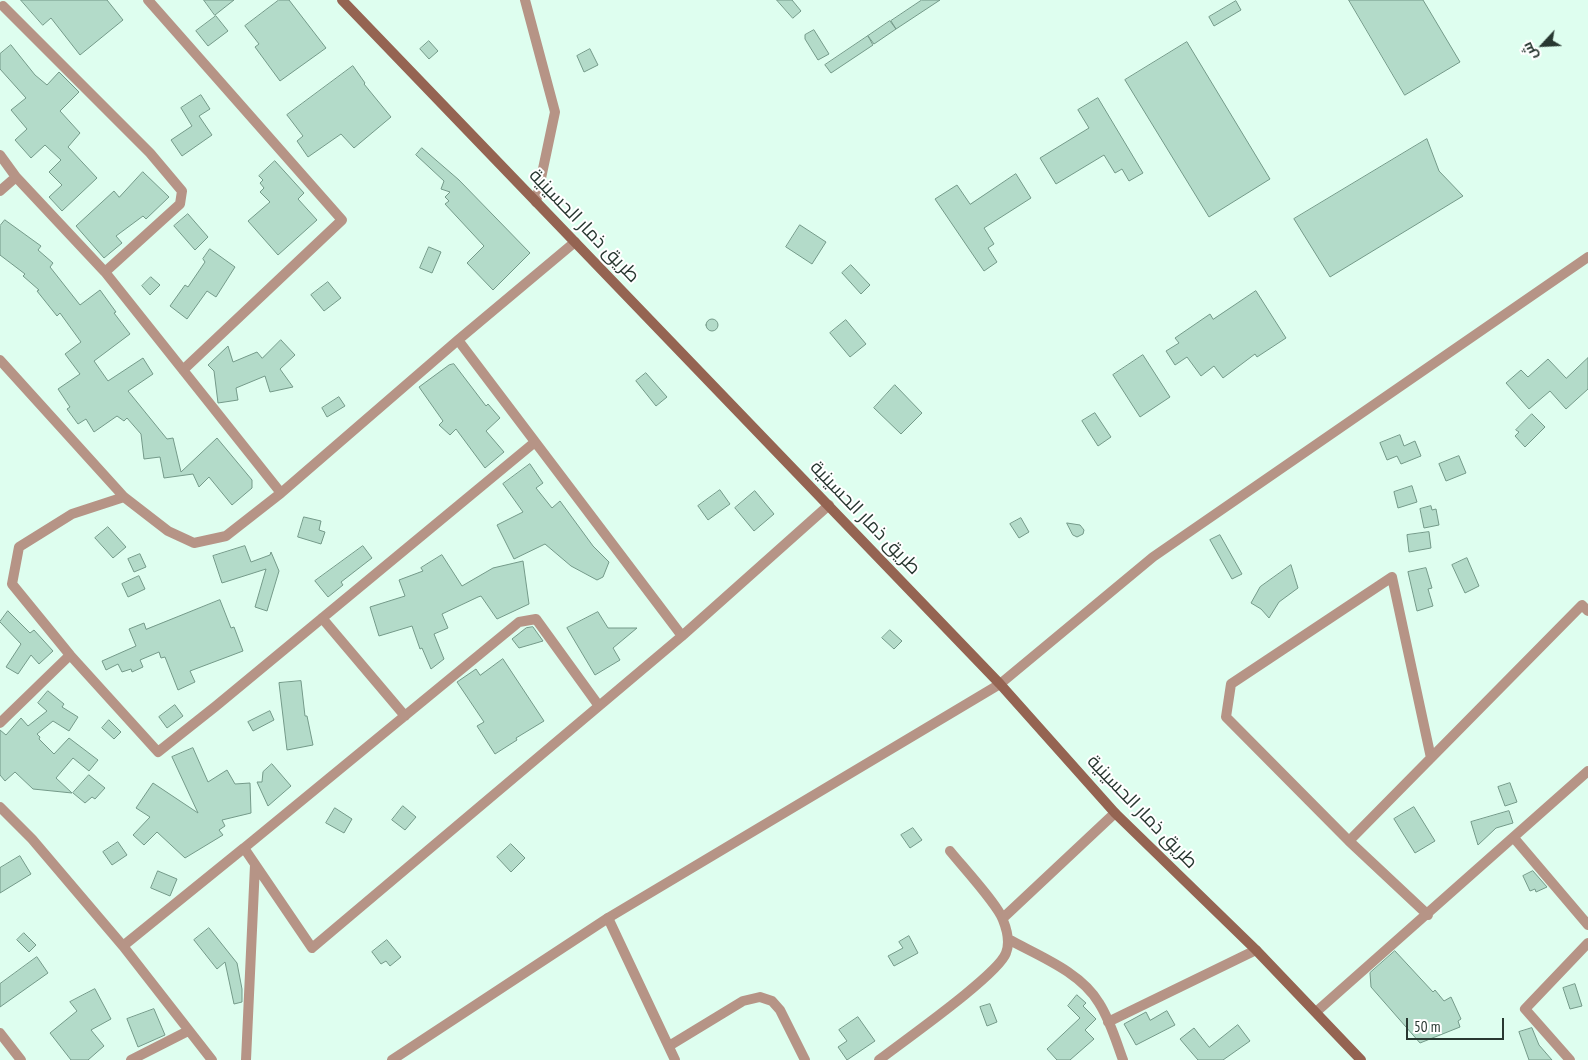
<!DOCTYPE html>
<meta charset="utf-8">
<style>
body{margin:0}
#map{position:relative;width:1588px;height:1060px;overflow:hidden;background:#defeef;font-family:"PT Sans Narrow",Cairo,sans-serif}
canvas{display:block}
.north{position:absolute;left:1518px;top:20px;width:50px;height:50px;-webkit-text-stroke:4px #fff;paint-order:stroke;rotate:245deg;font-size:14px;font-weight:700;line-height:20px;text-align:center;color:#283831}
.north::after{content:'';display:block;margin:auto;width:18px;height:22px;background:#283831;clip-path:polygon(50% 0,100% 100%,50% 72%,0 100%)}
.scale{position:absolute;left:1406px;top:1018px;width:98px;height:22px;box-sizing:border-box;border:2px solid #283831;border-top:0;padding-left:6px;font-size:15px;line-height:18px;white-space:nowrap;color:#283831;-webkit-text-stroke:4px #fff;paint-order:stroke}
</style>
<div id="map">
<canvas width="1588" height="1060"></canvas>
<div class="north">ش</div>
<div class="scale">50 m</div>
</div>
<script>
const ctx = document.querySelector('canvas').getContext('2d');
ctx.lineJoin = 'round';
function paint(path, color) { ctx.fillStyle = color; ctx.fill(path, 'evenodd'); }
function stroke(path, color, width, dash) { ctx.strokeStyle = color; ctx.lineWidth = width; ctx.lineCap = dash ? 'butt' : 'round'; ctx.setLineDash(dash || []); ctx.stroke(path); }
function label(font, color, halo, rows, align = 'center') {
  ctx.font = font + ' "PT Sans Narrow",Cairo,sans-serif'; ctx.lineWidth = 4; ctx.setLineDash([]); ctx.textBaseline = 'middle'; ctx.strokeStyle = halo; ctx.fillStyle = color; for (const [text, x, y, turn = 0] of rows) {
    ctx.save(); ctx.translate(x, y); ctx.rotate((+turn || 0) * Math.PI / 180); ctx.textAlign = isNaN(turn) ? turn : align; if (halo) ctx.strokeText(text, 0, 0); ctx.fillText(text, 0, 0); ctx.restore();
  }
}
const building = new Path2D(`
 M21,0H107L123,20L80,55L51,18L43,25Z
 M204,0H234L215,15Z
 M279,0H289L326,48L280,81L255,47L259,44L245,26Z
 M777,0H792L801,11L793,18Z
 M922,0H940L896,29L891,21Z
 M1349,0H1423L1460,62L1405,95Z
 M1236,1L1241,10L1214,26L1209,17Z
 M216,16L228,31L208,46L196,31Z
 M890,21L896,29L874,44L868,36Z
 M814,30L829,54L818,60L805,39V35Z
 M868,36L873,45L831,73L825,65Z
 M429,41L438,51L429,59L420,49Z
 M1187,42L1270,179L1209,217L1125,80Z
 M11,45L35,75L47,85L59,72L79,92L60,111L80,133L68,147L97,178L62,211L49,197L62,185L49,172L61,160L45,145L31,158L15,140L27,129L11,110L26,98L0,69V54Z
 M590,49L598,65L584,72L577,56Z
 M353,66L365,83L364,84L391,117L354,148L341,134L308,157L297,141L303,136L287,115Z
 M201,95L210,109L199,116L212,135L182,156L171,140L192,126L181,108Z
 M1098,98L1143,173L1129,181L1122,169L1115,173L1104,155L1056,184L1040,158L1089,128L1078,110Z
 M1427,139L1439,171L1463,196L1330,277L1294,219Z
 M422,148L459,180L530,253L493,290L467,263L484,246L445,204L449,201L445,197L450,192L441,189L444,181L416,155Z
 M275,161L304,193L298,199L317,220L278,255L248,221L270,202L260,192L264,188L260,183L263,180L259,176Z
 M143,172L169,197L146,219L143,216L116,236L122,243L104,258L76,226L114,191L119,197Z
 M1016,174L1031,198L984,228L994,244L988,248L997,262L984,271L935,199L957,185L970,204Z
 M188,214L208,237L195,250L174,226Z
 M5,220L41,246L38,250L53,263L50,267L80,305L100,290L116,312L114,313L130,334L94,361L108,381L143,358L153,374L128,391L167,439L173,438L181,472L217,438L252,480V488L232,505L209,477L199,487L193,474L164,478L160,457L144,459L141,434L127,418L124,421L117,416L94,432L86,419L78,424L67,409L70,407L58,389L80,374L65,354L81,342L60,313L57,316L37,291L39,290L23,276L25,274L0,255V226Z
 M800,225L826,242L812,264L786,247Z
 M429,247L441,252L432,273L420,268Z
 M210,249L235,267L216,297L207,291L187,319L170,306L185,285L188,287L205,262L203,259Z
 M851,265L870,285L861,294L842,273Z
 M151,277L160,285L150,295L142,286Z
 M328,282L341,298L324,311L311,295Z
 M1256,291L1286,338L1257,357L1255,354L1223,378L1214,366L1201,376L1187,357L1175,365L1166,351L1179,343L1175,338L1210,314L1213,319Z
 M706 325a6 6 0 1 1 12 0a6 6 0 1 1-12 0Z
 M846,320L866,344L850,357L830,333Z
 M281,340L295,355L280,369L293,387L270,392L265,376L236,388L238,400L218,403L214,371L208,365L228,346L233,362L257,352L262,358Z
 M1143,355L1170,397L1140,417L1113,375Z
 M1588,358V389L1566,409L1550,391L1529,409L1506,383L1521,370L1528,377L1548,359L1566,378Z
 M454,364L486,406L488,404L500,418L486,431L504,452L485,468L456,429L450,435L439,425L443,421L419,387L449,365Z
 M646,373L667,397L656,406L636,381Z
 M895,385L922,413L901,434L874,408Z
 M339,397L345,406L327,417L322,408Z
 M1095,413L1111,437L1098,446L1082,421Z
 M1532,414L1545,427L1525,447L1515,436L1519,432L1516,430Z
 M1400,435L1404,446L1415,441L1421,456L1401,464L1397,456L1387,460L1380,443Z
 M1459,456L1466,473L1446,481L1439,464Z
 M530,464L543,483L536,488L552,508L560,501L593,546L609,562L603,577L597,580L571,566L545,544L514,559L497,525L523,512L503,484Z
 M1412,486L1417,502L1398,508L1394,492Z
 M720,490L730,504L708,520L698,506Z
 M755,491L774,514L754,531L735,508Z
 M1431,506L1432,510L1436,509L1439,525L1424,528L1420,509Z
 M304,517L321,521L319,530L325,532L321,544L298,537Z
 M1021,518L1029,532L1019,538L1010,524Z
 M1067,523L1080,525L1084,530L1083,534L1077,537L1073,535Z
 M108,527L126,547L113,558L95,538Z
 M1429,532L1431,548L1409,552L1407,535Z
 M1220,535L1242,574L1232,579L1210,540Z
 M245,546L251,562L270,555L271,552L279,571L267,611L255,607L266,569L222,583L213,556Z
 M363,546L372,558L341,582L343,585L328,597L315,581Z
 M140,554L146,567L134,572L128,559Z
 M442,555L462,586L493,568L523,561L529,604L497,619L481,596L478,597L442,614L448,628L434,634L444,659L431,669L422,648L420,649L412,626L379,636L370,607L405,596L399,580L423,571L421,568Z
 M1467,558L1479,586L1465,593L1452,565Z
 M1291,565L1298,588L1279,602L1269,618L1261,609L1251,603L1260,587Z
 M1426,568L1432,588L1428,589L1433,606L1417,611L1408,572Z
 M139,576L145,589L128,597L122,584Z
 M220,600L231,628L234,627L243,651L190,671L195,682L178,690L165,657L161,658L159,652L140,660L143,667L132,672L131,669L122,672L118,664L106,670L102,661L136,646L129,629L144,623L146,629Z
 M8,611L30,633L34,630L53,651L39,664L31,655L18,674L6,667L21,644L0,622Z
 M598,612L608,628H637L613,648L620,660L595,675L567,628Z
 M533,627L543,641L519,648L512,639L526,628Z
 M890,630L902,641L894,649L882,638Z
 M503,659L544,721L516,738L517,740L495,754L477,726L484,722L457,682L476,669L480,675Z
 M301,681L305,716H307L313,745L287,750L279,683Z
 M48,691L64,704L62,707L78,717L69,731L53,721L37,734L40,737L39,739L54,754L69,738L98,760L89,771L73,758L56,778L72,793L33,789L15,772L5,781L0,775V730L6,735L21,718L28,726L47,711L38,703Z
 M175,705L183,716L167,728L159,717Z
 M270,711L274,720L253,731L248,722Z
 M109,720L121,732L114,739L102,728Z
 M193,748L208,782L227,770L235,784L250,783L251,813L222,820L225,826L219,830L223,835L185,858L157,832L144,845L133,835L150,817L136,808L153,783L198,813L172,757Z
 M272,764L291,786L268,806L257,782H262L263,772Z
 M89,775L105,788L95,799L92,797L85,803L73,793Z
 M1510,783L1517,802L1505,806L1498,787Z
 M403,806L416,817L405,830L392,820Z
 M1414,807L1435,841L1415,853L1394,819Z
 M335,808L352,819L344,833L326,823Z
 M1509,811L1513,823L1496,828L1478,845L1471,822Z
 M913,828L922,840L910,848L901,835Z
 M118,842L127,855L112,865L103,852Z
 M511,844L525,858L511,872L497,857Z
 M20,856L31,874L0,893V868Z
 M158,871L177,879L170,896L151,888Z
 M1533,871L1547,887L1536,892L1535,889L1530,891L1523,876Z
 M209,928L237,963L242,989V1002L234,1004L225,962L217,969L194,940Z
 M24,933L36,945L29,952L17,940Z
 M909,936L918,953L894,966L888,956L903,948L899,942Z
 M387,940L401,957L390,966L386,961L381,964L372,952Z
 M1395,951L1433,992L1435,990L1444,1001L1451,997L1461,1019L1458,1021L1460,1027L1420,1043L1371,987L1370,973Z
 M37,957L48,973L0,1007V984Z
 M1575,984L1582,1006L1570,1009L1563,988Z
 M95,989L111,1019L91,1030L104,1046L88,1060H71L50,1033L77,1011L70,1002Z
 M1077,995L1086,1003L1083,1006L1096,1019L1085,1030L1094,1039L1070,1060H1057L1047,1049L1080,1018L1068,1006Z
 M990,1004L997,1022L987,1026L980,1007Z
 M154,1009L165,1035L138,1047L127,1019Z
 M1167,1011L1175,1025L1136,1045L1124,1024L1146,1012L1150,1020Z
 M858,1017L875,1041L847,1060L838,1047L847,1041L839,1030Z
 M1238,1025L1250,1041L1223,1060H1198L1180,1039L1194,1028L1209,1047Z
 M1532,1028L1539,1045L1552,1060H1529L1519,1032Z`);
paint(building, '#b3dbc9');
stroke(building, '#749a89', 1);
stroke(new Path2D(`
 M148,0L342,220L183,370
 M525,0L555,112L536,202
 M3,6L150,153L182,191L180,204L105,272
 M0,155L16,177L105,272L281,493
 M0,191L16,177
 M458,340L682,636L829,505
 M0,360L124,497L168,531L194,543L226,536L281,493L458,340L575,242
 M322,618L405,716
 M70,655L12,584L19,547L72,514L124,497
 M599,706L536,619L519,622L244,848L312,948L682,636
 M0,723L70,655L158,752L216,706L535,442
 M0,807L32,839L123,946L244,848
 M1514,838L1588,925
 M1349,841L1226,717L1231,684L1392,577L1431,758
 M1428,915L1349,841L1582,605L1588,611
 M608,918L675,1060
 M1003,918L1115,813
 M1008,939C1039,956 1081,972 1099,1003C1110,1020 1116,1041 1123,1060
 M123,946L212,1060
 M1316,1012L1588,771
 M1108,1022L1256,950
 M0,1033L21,1060
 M669,1046L743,1001L760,997L772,1001L780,1010L805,1060
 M131,1060L188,1031
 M246,1060L255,865
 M879,1060C902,1042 998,975 1006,953C1010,943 1007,930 1003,920C998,905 962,866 950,851
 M1570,1060L1525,1009L1588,943`), '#b69486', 10);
stroke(new Path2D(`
 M392,1060L608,918L1000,684L1153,557L1588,257`), '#b69486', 10);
stroke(new Path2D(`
 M342,0L1000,684L1115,813L1256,950L1361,1060`), '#956452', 10);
label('19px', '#283831', '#fff', [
 ["طريق ذمار الحسينية",584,226,46],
 ["طريق ذمار الحسينية",865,518,46],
 ["طريق ذمار الحسينية",1142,812,46]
]);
</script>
